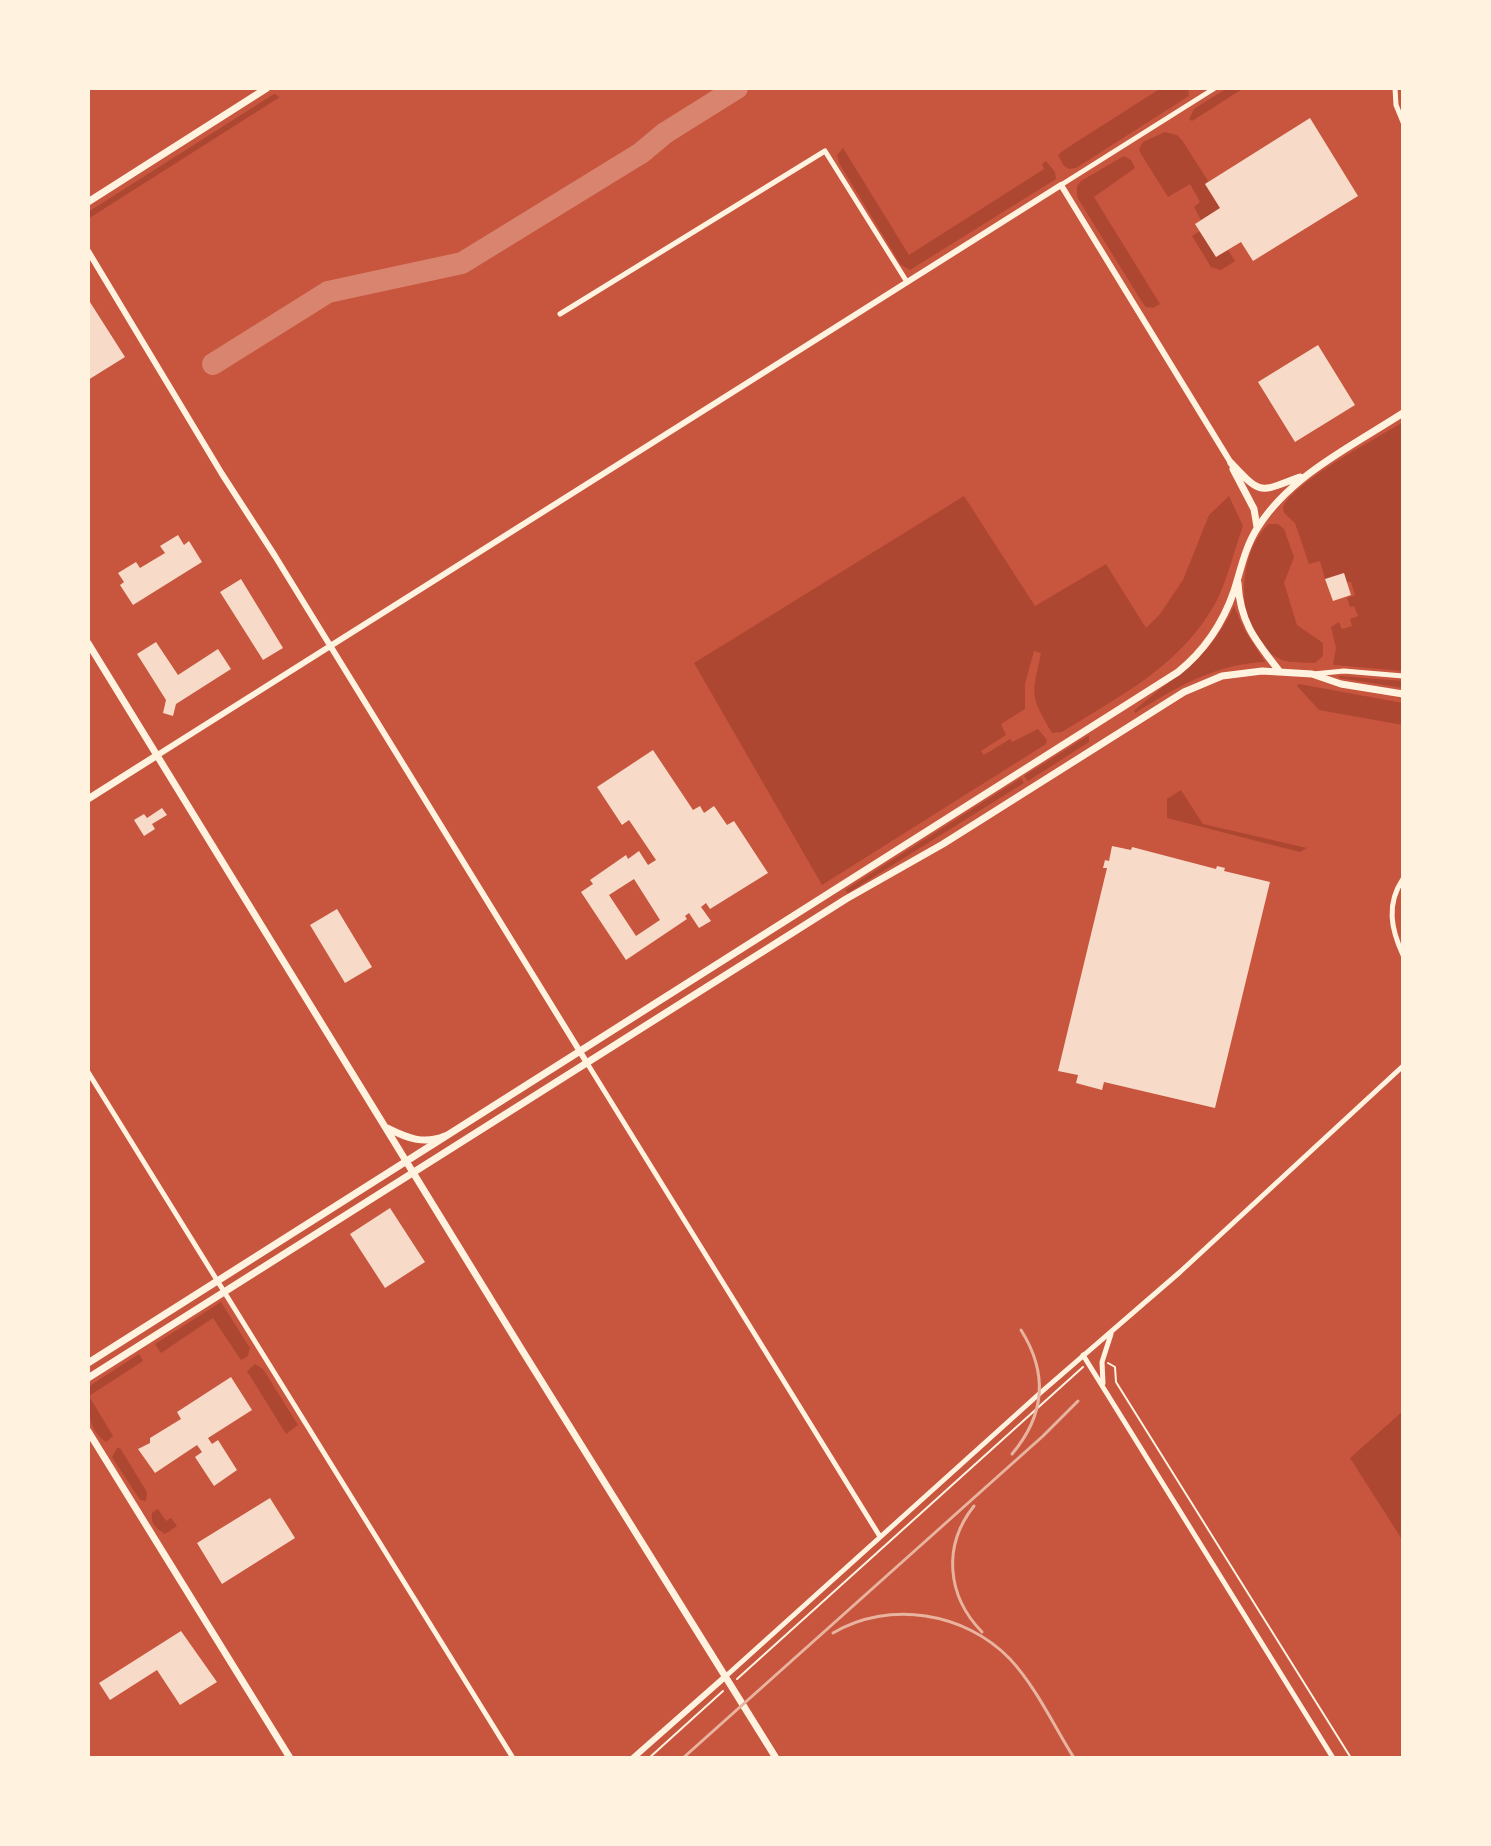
<!DOCTYPE html>
<style>
body{margin:0}
#map{position:relative;width:1491px;height:1846px;overflow:hidden;background:#c8553d;font-family:"Alegreya Sans",sans-serif}
canvas{display:block}
.frame{position:absolute;inset:0;border:90px solid #fff3e0;pointer-events:none}
</style>
<div id="map">
<canvas width="1491" height="1846"></canvas>
<div class="frame"></div>
</div>
<script>
const ctx = document.querySelector('canvas').getContext('2d');
ctx.lineJoin = 'round';
function paint(path, color) { ctx.fillStyle = color; ctx.fill(path, 'evenodd'); }
function stroke(path, color, width, dash) { ctx.strokeStyle = color; ctx.lineWidth = width; ctx.lineCap = dash ? 'butt' : 'round'; ctx.setLineDash(dash || []); ctx.stroke(path); }
paint(new Path2D(`
 M1161,88H1188L1189,96L1076,168L1069,169L1064,166L1058,155L1064,150Z
 M1227,88H1244L1192,121L1189,119L1194,109Z
 M274,94L280,97L88,219V212Z
 M1165,132L1177,135L1182,140L1208,181L1205,184L1220,208L1201,220L1194,207L1200,202L1190,184L1168,197L1141,154L1139,149L1143,142Z
 M843,148L909,255L1044,169L1042,164L1046,161L1055,172L1056,179L910,270L901,265L839,163L837,155Z
 M1124,156L1131,160L1135,168L1094,197L1160,304L1153,308L1146,307L1142,302L1077,197V186L1081,181Z
 M1200,231L1217,256L1228,250L1235,261L1221,270L1211,267L1192,236Z
 M1403,422V671L1334,665L1333,664L1336,648L1331,627L1339,622L1342,629L1352,626L1350,619L1358,616L1354,606L1350,607L1347,598L1355,595L1351,582L1325,579L1320,561L1309,564L1295,523L1284,513L1283,507C1296,480 1376,439 1403,422Z
 M964,496L1035,606L1106,564L1146,628L1160,614L1183,580L1209,515L1229,496L1243,526C1234,550 1228,579 1216,602C1181,666 1121,695 1062,732L1052,733C1029,694 1032,696 1041,653L1034,651L1025,684V709L1001,724L1006,735L981,751L984,755L1010,739L1012,742L1038,729L1047,740L1046,744L822,885L694,663Z
 M1269,524H1278L1284,529L1294,557L1284,583L1297,625L1323,643V656L1315,663C1304,662 1288,664 1278,658C1234,636 1235,554 1269,524Z
 M1234,606L1245,631L1265,662C1215,664 1177,687 1135,713L1134,711C1178,671 1206,665 1234,606Z
 M1339,676L1403,681V688L1339,678Z
 M1299,684L1403,703V725L1319,710L1297,686Z
 M1089,735V742L1028,781L1024,776Z
 M1021,778L1024,783L848,893L845,890Z
 M1181,790L1203,824L1307,848L1300,852L1167,818V799Z
 M221,1302L250,1348L248,1356L241,1360L213,1318L161,1353L155,1344Z
 M139,1354L143,1361L89,1396L113,1436L106,1442C87,1429 88,1407 88,1387Z
 M255,1364L263,1369L298,1425L286,1434L247,1371Z
 M1403,1411V1541L1350,1458Z
 M117,1448H120L147,1492L146,1501L140,1500L112,1457Z
 M158,1509L166,1521L171,1518L177,1526L165,1534C157,1529 150,1524 152,1513Z`), '#ae4732');
stroke(new Path2D(`
 M213,364L328,292L462,263L641,153L665,133L737,88`), '#d8846e', 22);
paint(new Path2D(`
 M1310,118L1358,196L1253,261L1241,242L1216,257L1195,224L1220,208L1205,184Z
 M88,299L125,357L88,380Z
 M1318,345L1355,405L1295,442L1258,382Z
 M178,535L184,545L189,541L202,562L133,605L120,585L124,582L118,573L136,562L140,568L165,553L160,546Z
 M1344,573L1351,595L1333,601L1325,579Z
 M241,579L283,648L263,660L220,592Z
 M156,642L178,675L218,649L231,669L176,704L173,716L163,713L166,700L137,654Z
 M653,750L693,810L700,806L704,813L714,806L727,825L734,821L768,873L710,909L706,903L701,907L711,921L699,928L689,913L685,916L687,919L626,960L581,892L593,884L590,880L626,855L628,859L639,851L648,865L656,860L629,820L622,825L597,787ZM634,879L660,920L636,936L609,895Z
 M162,808L167,815L152,824L155,829L144,836L134,820L144,814L147,818Z
 M1112,846L1131,850L1132,847L1216,869L1217,866L1225,868L1224,871L1270,882L1215,1108L1104,1082L1102,1090L1076,1083L1078,1075L1058,1071L1107,868H1103L1105,860L1109,861Z
 M337,909L372,967L345,983L310,925Z
 M390,1208L425,1262L385,1288L350,1234Z
 M231,1377L252,1410L208,1438L212,1444L218,1440L237,1470L214,1486L195,1457L202,1452L197,1445L155,1473L138,1449L150,1443V1438L181,1419L177,1412Z
 M270,1498L295,1538L222,1584L197,1543Z
 M181,1631L217,1682L180,1705L157,1670L110,1700L99,1683Z`), '#f7dbc8');
stroke(new Path2D(`
 M1108,1363L1115,1367L1116,1382L1351,1758
 M737,1679L1083,1367
 M649,1758L723,1691`), '#fff3e0', 2);
stroke(new Path2D(`
 M1395,88L1396,105L1403,122
 M1061,185L1215,88
 M560,314L825,151L907,282
 M1313,674L1344,671L1403,676
 M1403,879C1386,904 1391,929 1403,955
 M587,1063L879,1535
 M88,1072L513,1758
 M1083,1355L1333,1758
 M1103,1383L1102,1362L1111,1334
 M726,1676L1039,1394L1180,1272L1403,1066`), '#fff3e0', 5);
stroke(new Path2D(`
 M88,251L222,474L275,556L587,1063
 M156,756L1061,185L1231,463
 M633,1758L726,1676`), '#fff3e0', 6);
stroke(new Path2D(`
 M88,202L267,88
 M1231,463C1262,496 1259,492 1300,477
 M1233,469L1254,509L1257,527
 M1238,583C1240,623 1256,641 1280,672
 M88,799L156,756
 M88,1363L1178,672C1204,651 1223,623 1234,591C1241,569 1245,547 1258,527C1291,475 1352,446 1403,413
 M88,1378L846,899L943,844L1184,692L1222,676L1262,671L1312,674L1341,684L1403,694`), '#fff3e0', 7);
stroke(new Path2D(`
 M88,643L522,1350L776,1758
 M387,1128C407,1138 424,1145 445,1136
 M88,1431L290,1758`), '#fff3e0', 7);
stroke(new Path2D(`
 M1012,1454C1045,1415 1048,1373 1021,1330
 M974,1506C942,1546 947,1596 982,1632
 M833,1633C889,1600 965,1612 1010,1659C1036,1687 1054,1726 1074,1758
 M683,1758L1043,1436L1078,1401`), '#e9b49f', 3);
</script>
